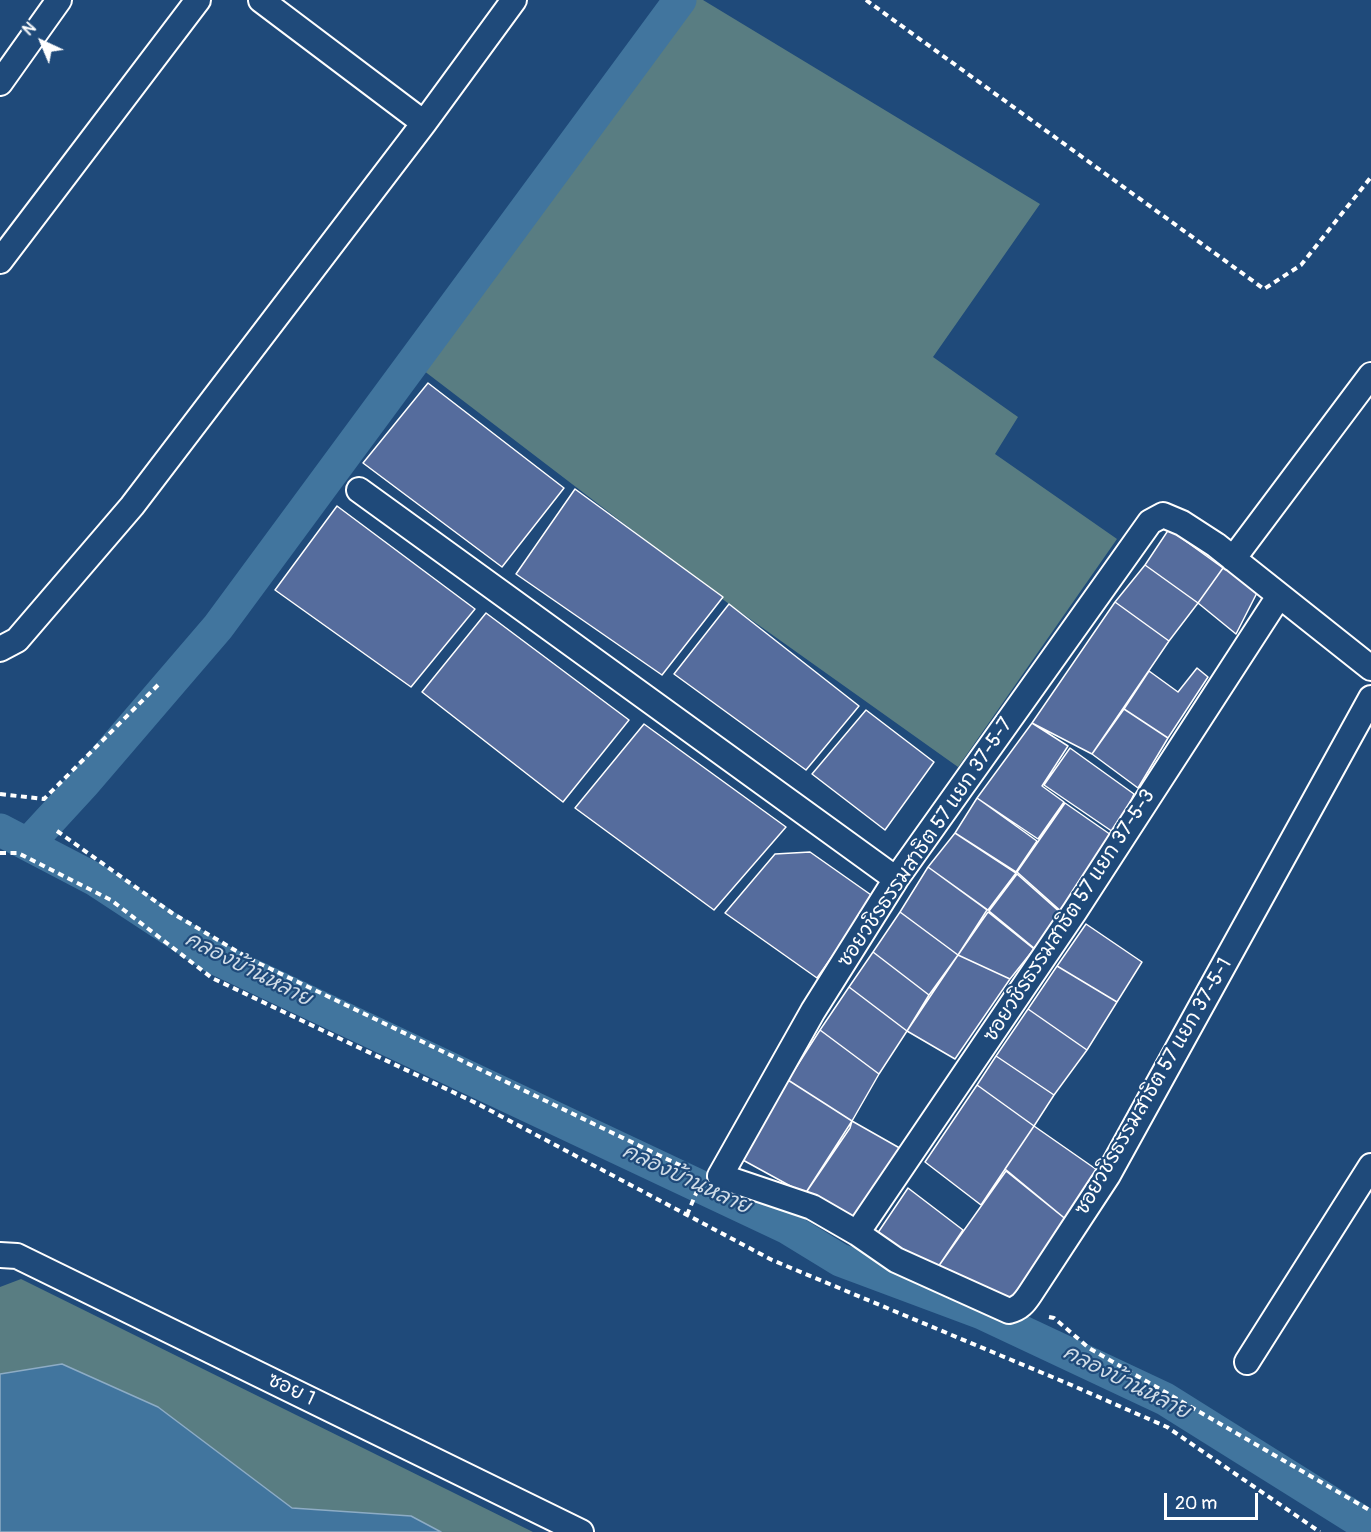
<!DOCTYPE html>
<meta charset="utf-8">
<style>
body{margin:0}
#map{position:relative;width:1371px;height:1532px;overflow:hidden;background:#1f4a7a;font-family:Pangolin,sans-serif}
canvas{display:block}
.north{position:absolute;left:12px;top:12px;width:60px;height:60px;-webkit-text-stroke:4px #1f4a7a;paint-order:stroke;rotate:316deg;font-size:16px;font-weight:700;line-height:24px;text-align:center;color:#fff}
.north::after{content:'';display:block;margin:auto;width:21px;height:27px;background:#fff;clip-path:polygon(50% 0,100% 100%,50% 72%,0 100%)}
.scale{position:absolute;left:1164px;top:1493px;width:94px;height:27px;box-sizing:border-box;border:3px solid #fff;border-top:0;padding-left:8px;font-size:18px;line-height:21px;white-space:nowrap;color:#fff;-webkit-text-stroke:4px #1f4a7a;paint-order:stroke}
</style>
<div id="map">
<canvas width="1371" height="1532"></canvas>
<div class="north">N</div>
<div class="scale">20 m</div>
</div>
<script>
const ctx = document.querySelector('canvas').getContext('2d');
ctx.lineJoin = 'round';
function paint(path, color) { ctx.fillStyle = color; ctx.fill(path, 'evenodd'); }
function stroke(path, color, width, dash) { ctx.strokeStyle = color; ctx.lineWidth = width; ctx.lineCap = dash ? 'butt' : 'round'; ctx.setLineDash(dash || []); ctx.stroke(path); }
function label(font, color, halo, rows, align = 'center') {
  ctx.font = font + ' Pangolin,"Playpen Sans Thai",sans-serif'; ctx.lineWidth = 4.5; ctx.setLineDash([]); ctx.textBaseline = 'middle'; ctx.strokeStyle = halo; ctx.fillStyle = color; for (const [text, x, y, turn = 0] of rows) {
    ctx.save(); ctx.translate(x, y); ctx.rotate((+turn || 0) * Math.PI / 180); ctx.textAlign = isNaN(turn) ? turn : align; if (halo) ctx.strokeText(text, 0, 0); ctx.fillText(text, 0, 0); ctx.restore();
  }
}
paint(new Path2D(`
 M696,0H703L1040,204L933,357L1018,417L995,454L1117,539L958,767L729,604L415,364Z
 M21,1279L533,1532H0V1287Z`), '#597d82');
const water = new Path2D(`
 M62,1364L158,1407L292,1508L411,1516L441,1532H0V1374Z`);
paint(water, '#41759e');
stroke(water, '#8dacc5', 1.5);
stroke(new Path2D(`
 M0,830L94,879L213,957L786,1227L840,1260L982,1313L1165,1399L1371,1528
 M28,844L85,782L218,627L680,0`), '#41759e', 33);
const building = new Path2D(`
 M428,383L564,488L502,567L363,463Z
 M575,489L723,597L662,675L516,574Z
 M337,506L475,609L411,687L275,590Z
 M1169,529L1223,568L1198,603L1145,565Z
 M1145,565L1198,603L1169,641L1115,602Z
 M1223,568L1261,585L1236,634L1198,603Z
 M1115,602L1169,641L1092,754L1032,723Z
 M729,604L859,706L806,770L674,674Z
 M486,613L629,720L563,802L422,692Z
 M1197,668L1208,677L1168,738L1124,709L1149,671L1178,692Z
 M1124,709L1168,738L1138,788L1092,754Z
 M866,710L934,762L885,830L812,774Z
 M1032,723L1068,746L1042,786L1064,802L1038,839L977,798Z
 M644,724L786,827L714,910L575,808Z
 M1070,748L1134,794L1116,834L1044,785Z
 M977,798L1037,841L1016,872L955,833Z
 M1065,803L1114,837L1063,913L1017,872Z
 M955,833L1016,873L988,910L928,867Z
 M810,852L874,897L817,978L725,913L775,854Z
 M928,867L987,910L958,955L900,912Z
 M1017,874L1062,914L1034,948L989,911Z
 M900,912L958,955L929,995L873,952Z
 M988,912L1034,949L1010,979L958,955Z
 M1086,924L1142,962L1117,1002L1057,966Z
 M873,952L929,995L907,1031L849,987Z
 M958,955L1010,979L955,1059L907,1031Z
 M1057,966L1117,1002L1087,1050L1028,1009Z
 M849,987L907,1031L879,1074L820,1030Z
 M1028,1009L1087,1050L1054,1095L996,1056Z
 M820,1030L879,1074L852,1121L788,1080Z
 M996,1056L1054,1095L1034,1126L977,1085Z
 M788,1080L852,1121L850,1128L805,1194L741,1159Z
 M977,1085L1034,1126L981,1205L925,1162Z
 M852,1121L919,1159L868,1233L805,1194Z
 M1034,1126L1100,1172L1068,1221L1005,1169Z
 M1006,1171L1068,1221L1013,1303L938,1267Z
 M908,1188L963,1230L938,1267L875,1237Z`);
paint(building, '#556c9d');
stroke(building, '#fff', 1.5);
const minor = new Path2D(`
 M261,0L424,123
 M0,83L59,0
 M0,261L198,0
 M359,490L896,879
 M1233,559L1371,375
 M0,649L17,640L132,506L424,123L514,0
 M1371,668L1216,545L1182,523L1163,515L1150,522L896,879L813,1011L720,1176L812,1207L857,1233L896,1260L1009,1311C1020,1308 1024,1303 1030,1294L1108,1175L1371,698
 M857,1233L1075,911L1279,596
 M0,1255L17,1256L581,1532
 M1247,1362L1371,1166`);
stroke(minor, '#fff', 28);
stroke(new Path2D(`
 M866,0L1264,289L1301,265L1371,177
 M0,794L44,799L161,682
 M57,831L172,913L250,959L694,1172
 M0,853H18L111,900L212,978L478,1104L772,1260L1069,1384L1167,1427L1320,1532
 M687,1215L697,1191
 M1049,1317L1054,1318L1089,1348L1371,1511`), '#fff', 4, [6, 4.5]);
stroke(minor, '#1f4a7a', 24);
label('20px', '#fff', '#1f4a7a', [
 ["ซอยวชิรธรรมสาธิต 57 แยก 37-5-7",926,843,-56],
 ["ซอยวชิรธรรมสาธิต 57 แยก 37-5-3",1070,916,-57],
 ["ซอยวชิรธรรมสาธิต 57 แยก 37-5-1",1154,1087,-60],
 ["ซอย 1",291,1390,26]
]);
label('italic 21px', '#d0dce7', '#1f4a7a', [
 ["คลองบ้านหลาย",248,970,27],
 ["คลองบ้านหลาย",686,1180,25],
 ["คลองบ้านหลาย",1126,1383,27]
]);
</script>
